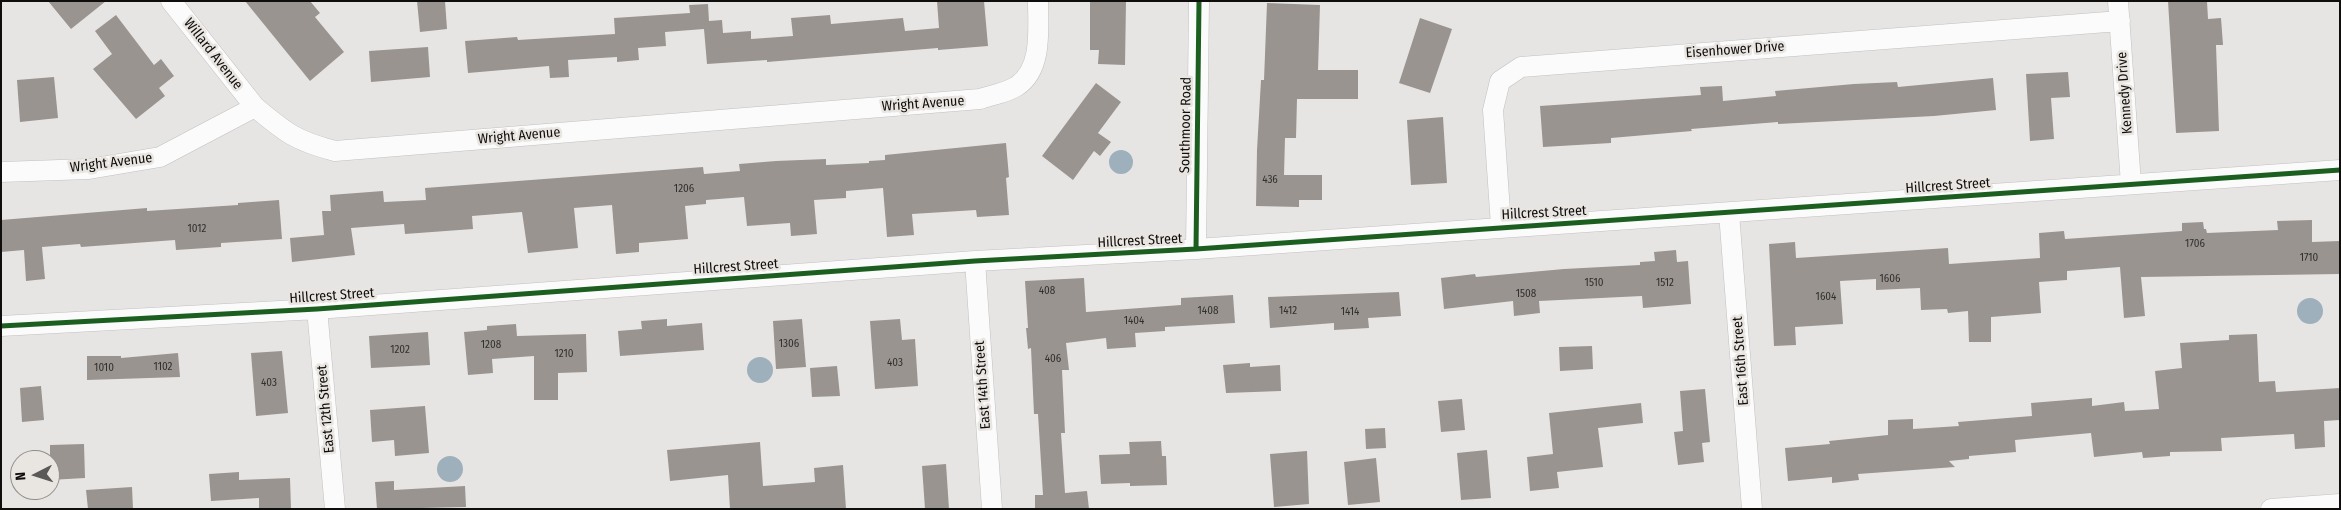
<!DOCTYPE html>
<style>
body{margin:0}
#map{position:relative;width:2341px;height:510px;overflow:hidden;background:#e7e5e3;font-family:"Fira Sans Condensed",sans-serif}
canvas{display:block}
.frame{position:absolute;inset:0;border:2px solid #0f0e0d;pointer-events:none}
.north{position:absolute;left:10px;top:450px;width:50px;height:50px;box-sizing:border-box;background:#e9e5e1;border:1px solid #928f8c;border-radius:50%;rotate:265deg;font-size:14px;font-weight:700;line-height:20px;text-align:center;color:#0f0e0d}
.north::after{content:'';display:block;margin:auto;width:18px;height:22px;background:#5b5958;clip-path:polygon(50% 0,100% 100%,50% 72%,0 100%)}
</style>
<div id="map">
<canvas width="2341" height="510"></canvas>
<div class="frame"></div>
<div class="north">N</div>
</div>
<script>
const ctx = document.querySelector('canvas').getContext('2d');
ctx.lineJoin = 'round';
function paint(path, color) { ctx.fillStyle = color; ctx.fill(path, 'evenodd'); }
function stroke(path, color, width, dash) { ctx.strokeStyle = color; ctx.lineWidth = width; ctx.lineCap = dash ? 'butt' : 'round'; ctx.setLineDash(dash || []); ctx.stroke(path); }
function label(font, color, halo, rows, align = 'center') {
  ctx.font = font + ' "Fira Sans Condensed",sans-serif'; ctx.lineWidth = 5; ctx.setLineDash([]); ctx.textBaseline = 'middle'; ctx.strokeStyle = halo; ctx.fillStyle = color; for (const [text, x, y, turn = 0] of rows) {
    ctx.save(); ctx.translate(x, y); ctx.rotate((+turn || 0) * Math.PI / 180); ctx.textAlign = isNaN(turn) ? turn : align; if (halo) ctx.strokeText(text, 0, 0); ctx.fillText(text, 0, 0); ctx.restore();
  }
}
paint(new Path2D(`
 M1109 162a12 12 0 1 1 24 0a12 12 0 1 1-24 0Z
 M2297 311a13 13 0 1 1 26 0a13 13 0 1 1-26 0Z
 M747 370a13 13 0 1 1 26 0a13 13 0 1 1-26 0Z
 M437 469a13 13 0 1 1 26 0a13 13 0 1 1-26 0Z`), '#9eb0bc');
paint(new Path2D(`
 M48,1H106L71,29Z
 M245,1H310L320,13L315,17L344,52L310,81Z
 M417,1H445L447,29L420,32Z
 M937,1H984L988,46L938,50V48L767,62V60L707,64L704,29L665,32L666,46L638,48L639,60L617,62V57L568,60L569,77L550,78L549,66L468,73L465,41L517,37L518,40L615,34L614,18L690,13L689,5L708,4L709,21L722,20L723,33L751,31V39L793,36L791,18L830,15L831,24L903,18L905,31L939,28Z
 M1090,1H1126L1125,65L1098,64L1099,50H1090Z
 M2168,1H2207L2208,19L2221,18L2223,45H2216L2219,131L2176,133Z
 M1267,3L1320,5L1318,70H1358V99H1297L1296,138H1285L1284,175H1322V200H1299V207L1256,206L1257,150L1261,80H1264Z
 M116,15L154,65L161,59L174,76L159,88L165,96L136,119L93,69L112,54L95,31Z
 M1420,18L1452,29L1430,93L1399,83Z
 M428,47L430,77L371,82L369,51Z
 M2068,72L2070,97L2051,98L2054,139L2030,141L2026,74Z
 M54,77L58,118L20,122L17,80Z
 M1993,78L1996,110L1934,116L1778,124V122L1691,129L1692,131L1611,138V143L1543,147L1540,106L1701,95L1700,87L1722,86L1723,101L1776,96L1775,91L1854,84L1897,82L1898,87Z
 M1096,83L1121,102L1098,133L1111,142L1100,156L1094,151L1073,180L1042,156Z
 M1443,117L1447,183L1411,185L1407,120Z
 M1006,143L1009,177L1006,178L1009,215L977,217L976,210L912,214L914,235L887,237L883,188L846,191V198L814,200L817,234L791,236L790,223L747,226L744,197L706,200V204L685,206L688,239L639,243V252L616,254L612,205L574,208L578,248L528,253L522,212L472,216L473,229L405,234L404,224L351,228L355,255L292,262L290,238L324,235L322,211H331L330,195L383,191L384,202L426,200L425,188L703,167L704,174L740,171L739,164L776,161L826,159V165L869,163V161L885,160V155Z
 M279,200L282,239L221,243V247L176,250L175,240L81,247L80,244L42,247L45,279L26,281L24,250L1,252V220L147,208V211L238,205V203Z
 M2312,220V242L2340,241V274L2141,277L2145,316L2124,318L2120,267L2067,271V280L2039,282L2041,313L1991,317V342H1969L1968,311L1948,313L1947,309L1921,310L1920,288L1876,290V279L1840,281L1843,324L1795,327L1796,345L1774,346L1769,244L1795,242L1796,258L1948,248L1949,264L2040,258L2039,233L2064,231L2065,239L2182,231V223L2203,222L2204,229H2206L2207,233L2278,230L2277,221Z
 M1676,250L1677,262L1688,261L1691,304L1643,308L1642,296L1539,301L1540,313L1514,316L1513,301L1444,309L1441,278L1475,274L1476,277L1564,269L1640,265V262L1655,261L1654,252Z
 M1084,278L1086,312L1181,305V298L1233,295L1235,323L1165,327V331L1135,333L1136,347L1107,349L1106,338L1066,343L1069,370H1062L1065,433H1061L1065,493L1087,491L1089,509H1035V495H1043L1038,414H1034L1031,348L1028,349L1026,328H1028L1025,281Z
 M1399,292L1401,316L1368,318L1369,328L1334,330V323L1270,328L1268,297Z
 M667,319V326L702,323L704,350L620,356L618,331L642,329L641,321Z
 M802,319L806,367L776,369L773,321Z
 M900,319L902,340L915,339L918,386L875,389L870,321Z
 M516,324L517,336L586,334L587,372L558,373V400H534V356L492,359L493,373L468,375L464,332L487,330V326Z
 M428,332L430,365L371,368L369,336Z
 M2257,334L2259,382L2275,381L2276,392L2340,388V420L2324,421L2325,447L2295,449L2294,434L2221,438L2222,451L2170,452V456L2143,458L2142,452L2094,457L2091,433L2015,440L2016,452L1969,456V459L1949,461L1955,467L1858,474L1859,480L1832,483V477L1788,481L1785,448L1830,444L1829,441L1888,435V420L1913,419V429L1959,426L1958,422L2032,416L2031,403L2092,398V406L2124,402L2125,411L2159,409L2155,371L2182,368L2180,343L2229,340V335Z
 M1592,346L1593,369L1560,371L1559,347Z
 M282,351L288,413L256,416L251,353Z
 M178,353L180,377L87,380V356H121V358Z
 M1250,363V367L1280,365L1281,391L1226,393L1223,365Z
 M837,366L840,396L812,397L810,368Z
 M41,386L44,420L22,422L20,388Z
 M1705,389L1710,442L1702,443L1704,462L1678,465L1674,432L1683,431L1680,391Z
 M1462,399L1465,430L1441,432L1438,401Z
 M1641,403L1643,423L1598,428L1603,467L1557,472L1559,488L1530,491L1527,457L1553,454L1549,413Z
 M425,406L429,453L395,456L394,440L372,442L370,410Z
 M1385,428L1386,448L1366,449L1365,429Z
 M1161,441L1162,456H1166L1167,485L1130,486V483L1101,484L1099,455L1130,454L1129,442Z
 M760,442L763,486L815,482L814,468L843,465L846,509H730L728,475L670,481L667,450Z
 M84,444L85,478L50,480V445Z
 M1487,450L1491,498L1461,500L1457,453Z
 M1307,451L1309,504L1274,507L1270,454Z
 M1376,458L1380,502L1348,505L1344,462Z
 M946,464L949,509H925L922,466Z
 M239,472V480L290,478L291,509H259V498L211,501L209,474Z
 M394,481V490L465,486L466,507L377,509L375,482Z
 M132,487L133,509H88L86,490Z`), '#999490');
const minor = new Path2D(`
 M171,1L255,107
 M2118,1L2131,184
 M1,172L89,169L160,157L255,107C286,133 296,141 335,151L980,99C991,95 1007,93 1017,86C1043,69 1038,28 1038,1
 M1729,213L1752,509
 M1501,226L1493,110L1500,81L1521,67L2120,21
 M1196,249L1199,1
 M975,261L992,509
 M317,309L335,509
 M1,326L317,309L975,261L1196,249L2340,170
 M2271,509L2340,504`);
stroke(minor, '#c2c0bf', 21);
stroke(minor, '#fbfbfb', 20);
stroke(new Path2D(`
 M1196,249L1199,1
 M1,326L317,309L975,261L1196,249L2340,170`), '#1b5e20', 5);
label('11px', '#32302e', null, [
 ["436",1270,180],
 ["1206",684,189],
 ["1012",197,229],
 ["1706",2195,244],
 ["1710",2309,258],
 ["1606",1890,279],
 ["1510",1594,283],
 ["1512",1665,283],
 ["408",1047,291],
 ["1508",1526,294],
 ["1604",1826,297],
 ["1408",1208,311],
 ["1412",1288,311],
 ["1414",1350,312],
 ["1404",1134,321],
 ["1306",789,344],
 ["1208",491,345],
 ["1202",400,350],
 ["1210",564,354],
 ["406",1053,359],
 ["403",895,363],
 ["1102",163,367],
 ["1010",104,368],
 ["403",269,383]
]);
label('14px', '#0f0e0d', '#e9e5e1', [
 ["Eisenhower Drive",1735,50,-4],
 ["Willard Avenue",213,54,52],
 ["Kennedy Drive",2125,93,-94],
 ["Wright Avenue",923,104,-4],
 ["Southmoor Road",1186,125,-89],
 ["Wright Avenue",519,136,-5],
 ["Wright Avenue",111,163,-7],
 ["Hillcrest Street",1948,186,-4],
 ["Hillcrest Street",1544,213,-3],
 ["Hillcrest Street",1140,241,-3],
 ["Hillcrest Street",736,267,-4],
 ["Hillcrest Street",332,296,-4],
 ["East 16th Street",1741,361,-94],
 ["East 14th Street",983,385,-94],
 ["East 12th Street",326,409,-95]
]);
</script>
